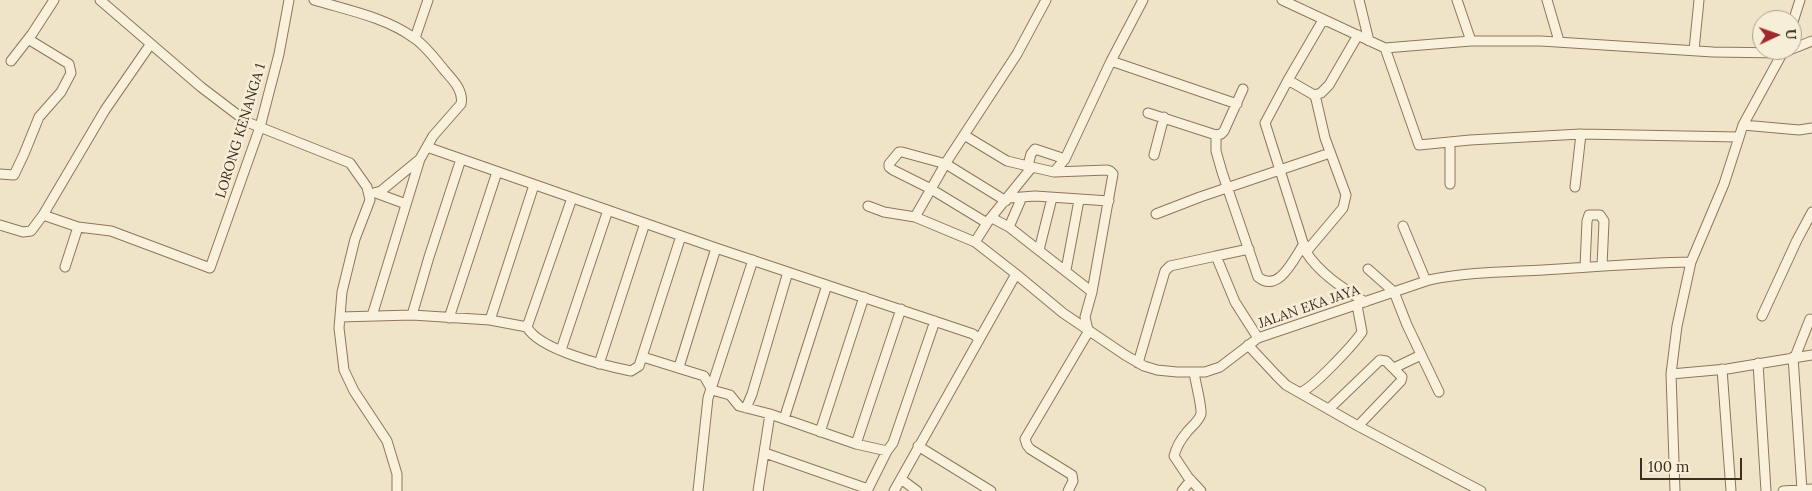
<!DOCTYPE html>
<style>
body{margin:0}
#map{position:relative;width:1812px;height:491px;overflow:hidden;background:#f0e4c8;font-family:Lora,serif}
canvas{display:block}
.north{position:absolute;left:1752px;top:10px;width:50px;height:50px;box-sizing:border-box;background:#f7eed8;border:1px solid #ada18e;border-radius:50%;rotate:87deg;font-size:14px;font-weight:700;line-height:20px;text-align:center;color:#3d2e20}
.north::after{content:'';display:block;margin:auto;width:18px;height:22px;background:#9e2a2b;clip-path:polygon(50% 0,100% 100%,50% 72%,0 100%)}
.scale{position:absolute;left:1640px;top:458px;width:102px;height:22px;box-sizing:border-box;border:2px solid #3d2e20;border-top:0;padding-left:6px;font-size:15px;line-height:18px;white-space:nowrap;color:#3d2e20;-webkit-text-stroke:4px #f7eed8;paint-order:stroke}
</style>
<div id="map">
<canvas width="1812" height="491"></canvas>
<div class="north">U</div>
<div class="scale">100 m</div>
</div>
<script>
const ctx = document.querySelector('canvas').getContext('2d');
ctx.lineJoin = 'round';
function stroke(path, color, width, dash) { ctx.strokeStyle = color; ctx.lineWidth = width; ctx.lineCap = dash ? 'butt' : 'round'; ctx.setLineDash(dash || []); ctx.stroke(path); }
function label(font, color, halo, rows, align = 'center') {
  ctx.font = font + ' Lora,serif'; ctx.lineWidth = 5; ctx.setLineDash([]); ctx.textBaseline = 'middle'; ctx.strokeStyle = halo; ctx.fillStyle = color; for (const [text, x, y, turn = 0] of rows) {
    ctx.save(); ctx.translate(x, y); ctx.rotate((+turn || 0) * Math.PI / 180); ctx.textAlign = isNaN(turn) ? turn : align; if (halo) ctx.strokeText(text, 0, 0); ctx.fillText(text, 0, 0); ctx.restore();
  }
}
const minor = new Path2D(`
 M100,0L201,87L247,122L350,163L367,187L370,200L355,239L342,292L339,328L344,370L354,391L387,441L397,474V491
 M314,0C347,10 385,17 414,38C426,46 436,60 445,71C453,80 464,91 461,104L433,136L420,159L381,191L370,194
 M1282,0L1385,48L1471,41H1541L1713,52L1783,53L1790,50
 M1359,0L1369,41
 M1457,0L1471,41
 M1547,0L1559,41
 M1323,20L1288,80L1265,123L1306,252C1320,274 1343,288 1365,302
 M1792,25L1800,0
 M415,38L428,0
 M1385,48L1419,145L1470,140L1581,134L1738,137
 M1792,49L1812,41
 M1694,50L1699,0
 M11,61L32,34L54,0
 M1111,61L1237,104
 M1288,80L1314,95
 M1148,113L1216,135L1221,134L1224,131L1243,89
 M1743,125L1799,130L1812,128
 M964,135L1007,161L1032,167
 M1216,135V151L1222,172L1258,277C1279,294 1294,258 1304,244
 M1450,142V184
 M427,147L716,248L973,334L978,338
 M1154,155L1164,117
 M1028,165L1031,154L1035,149L1065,159
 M1054,172L1107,170L1110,171L1113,174L1092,292L1085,317L1088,330L1087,334L1025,439L1027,445L1030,449L1072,475L1073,481L1068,491
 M0,174L14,175L24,154L39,117L61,92L71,73L69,64L28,39
 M1575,187L1581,134
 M376,193L406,204
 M572,198L527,327C539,350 606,366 631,371L639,366L681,236
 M1009,198L1035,196L1109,201
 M868,206L884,212L915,217L975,242L1016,274
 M1156,214L1200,197L1330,153
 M43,215L78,227L111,231L210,268L260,127L279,54L289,0
 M915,217L947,161L1017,54L1046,0
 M992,218L1009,227L1092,292
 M987,223L931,189L893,170L889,167V164L899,152H902L946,164L1006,201
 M0,225L23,232L31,231L43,215L105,110L150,45
 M1403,226L1426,281
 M1009,227L1022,197
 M975,242L989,220L1032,167L1054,172L1065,159L1111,61L1143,0
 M1039,250L1052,198
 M1306,252L1343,208L1346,195L1325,138L1316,99L1314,95L1321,93L1329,85L1358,35
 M1216,256L1249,249
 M65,267L78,227
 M1585,267L1587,221L1589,215H1600L1604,221L1602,266
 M1368,269L1394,292L1407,325L1439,392
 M1066,270L1079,200
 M412,315L429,257L461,159
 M372,316L420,159
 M1762,316L1797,240L1812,212
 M340,317L412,315L490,320L534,185
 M449,318L497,172
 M490,320L527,327
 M1248,345L1276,375L1286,385L1358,426L1401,381L1402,377L1386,361L1380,360L1329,409
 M561,350L608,210
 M643,357L704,376L712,390L730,395L739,406L770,414L856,444L887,451L893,443L935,321
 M1793,357L1802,490
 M1795,357L1810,319
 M1138,363L1165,271L1170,266L1216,256L1235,302L1258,338
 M1758,363L1766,491
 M599,364L645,223
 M679,367L716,248
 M1394,368L1421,355
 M1722,369L1731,491
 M1194,372C1195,381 1202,406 1201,414C1199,421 1191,427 1187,432C1181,439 1176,448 1174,456L1188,477L1201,491
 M1671,374L1727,369L1812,355
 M1301,392C1313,388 1354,344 1362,332L1357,305
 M746,408L752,394L788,272
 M784,419L827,285
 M1358,426L1481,491
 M820,432L864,297
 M856,444L901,309
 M918,446L991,491
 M765,453L868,489L887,451
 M901,479L917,491
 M698,491L708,398L753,260
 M758,491L770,414
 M894,491L1016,274L1063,313L1125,355L1144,366L1157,370L1177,372H1205L1220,367L1258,338L1429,280C1467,272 1505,272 1543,270C1593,267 1642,263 1691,262
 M1182,491L1191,480
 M1675,491L1671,374L1677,326L1691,262L1724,184L1743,125L1784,50
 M1783,491L1812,489`);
stroke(minor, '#8d765c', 11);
stroke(minor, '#faf1dc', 9);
label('14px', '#3d2e20', '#f7eed8', [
 ["LORONG KENANGA 1",241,131,-73],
 ["JALAN EKA JAYA",1309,307,-19]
]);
</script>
